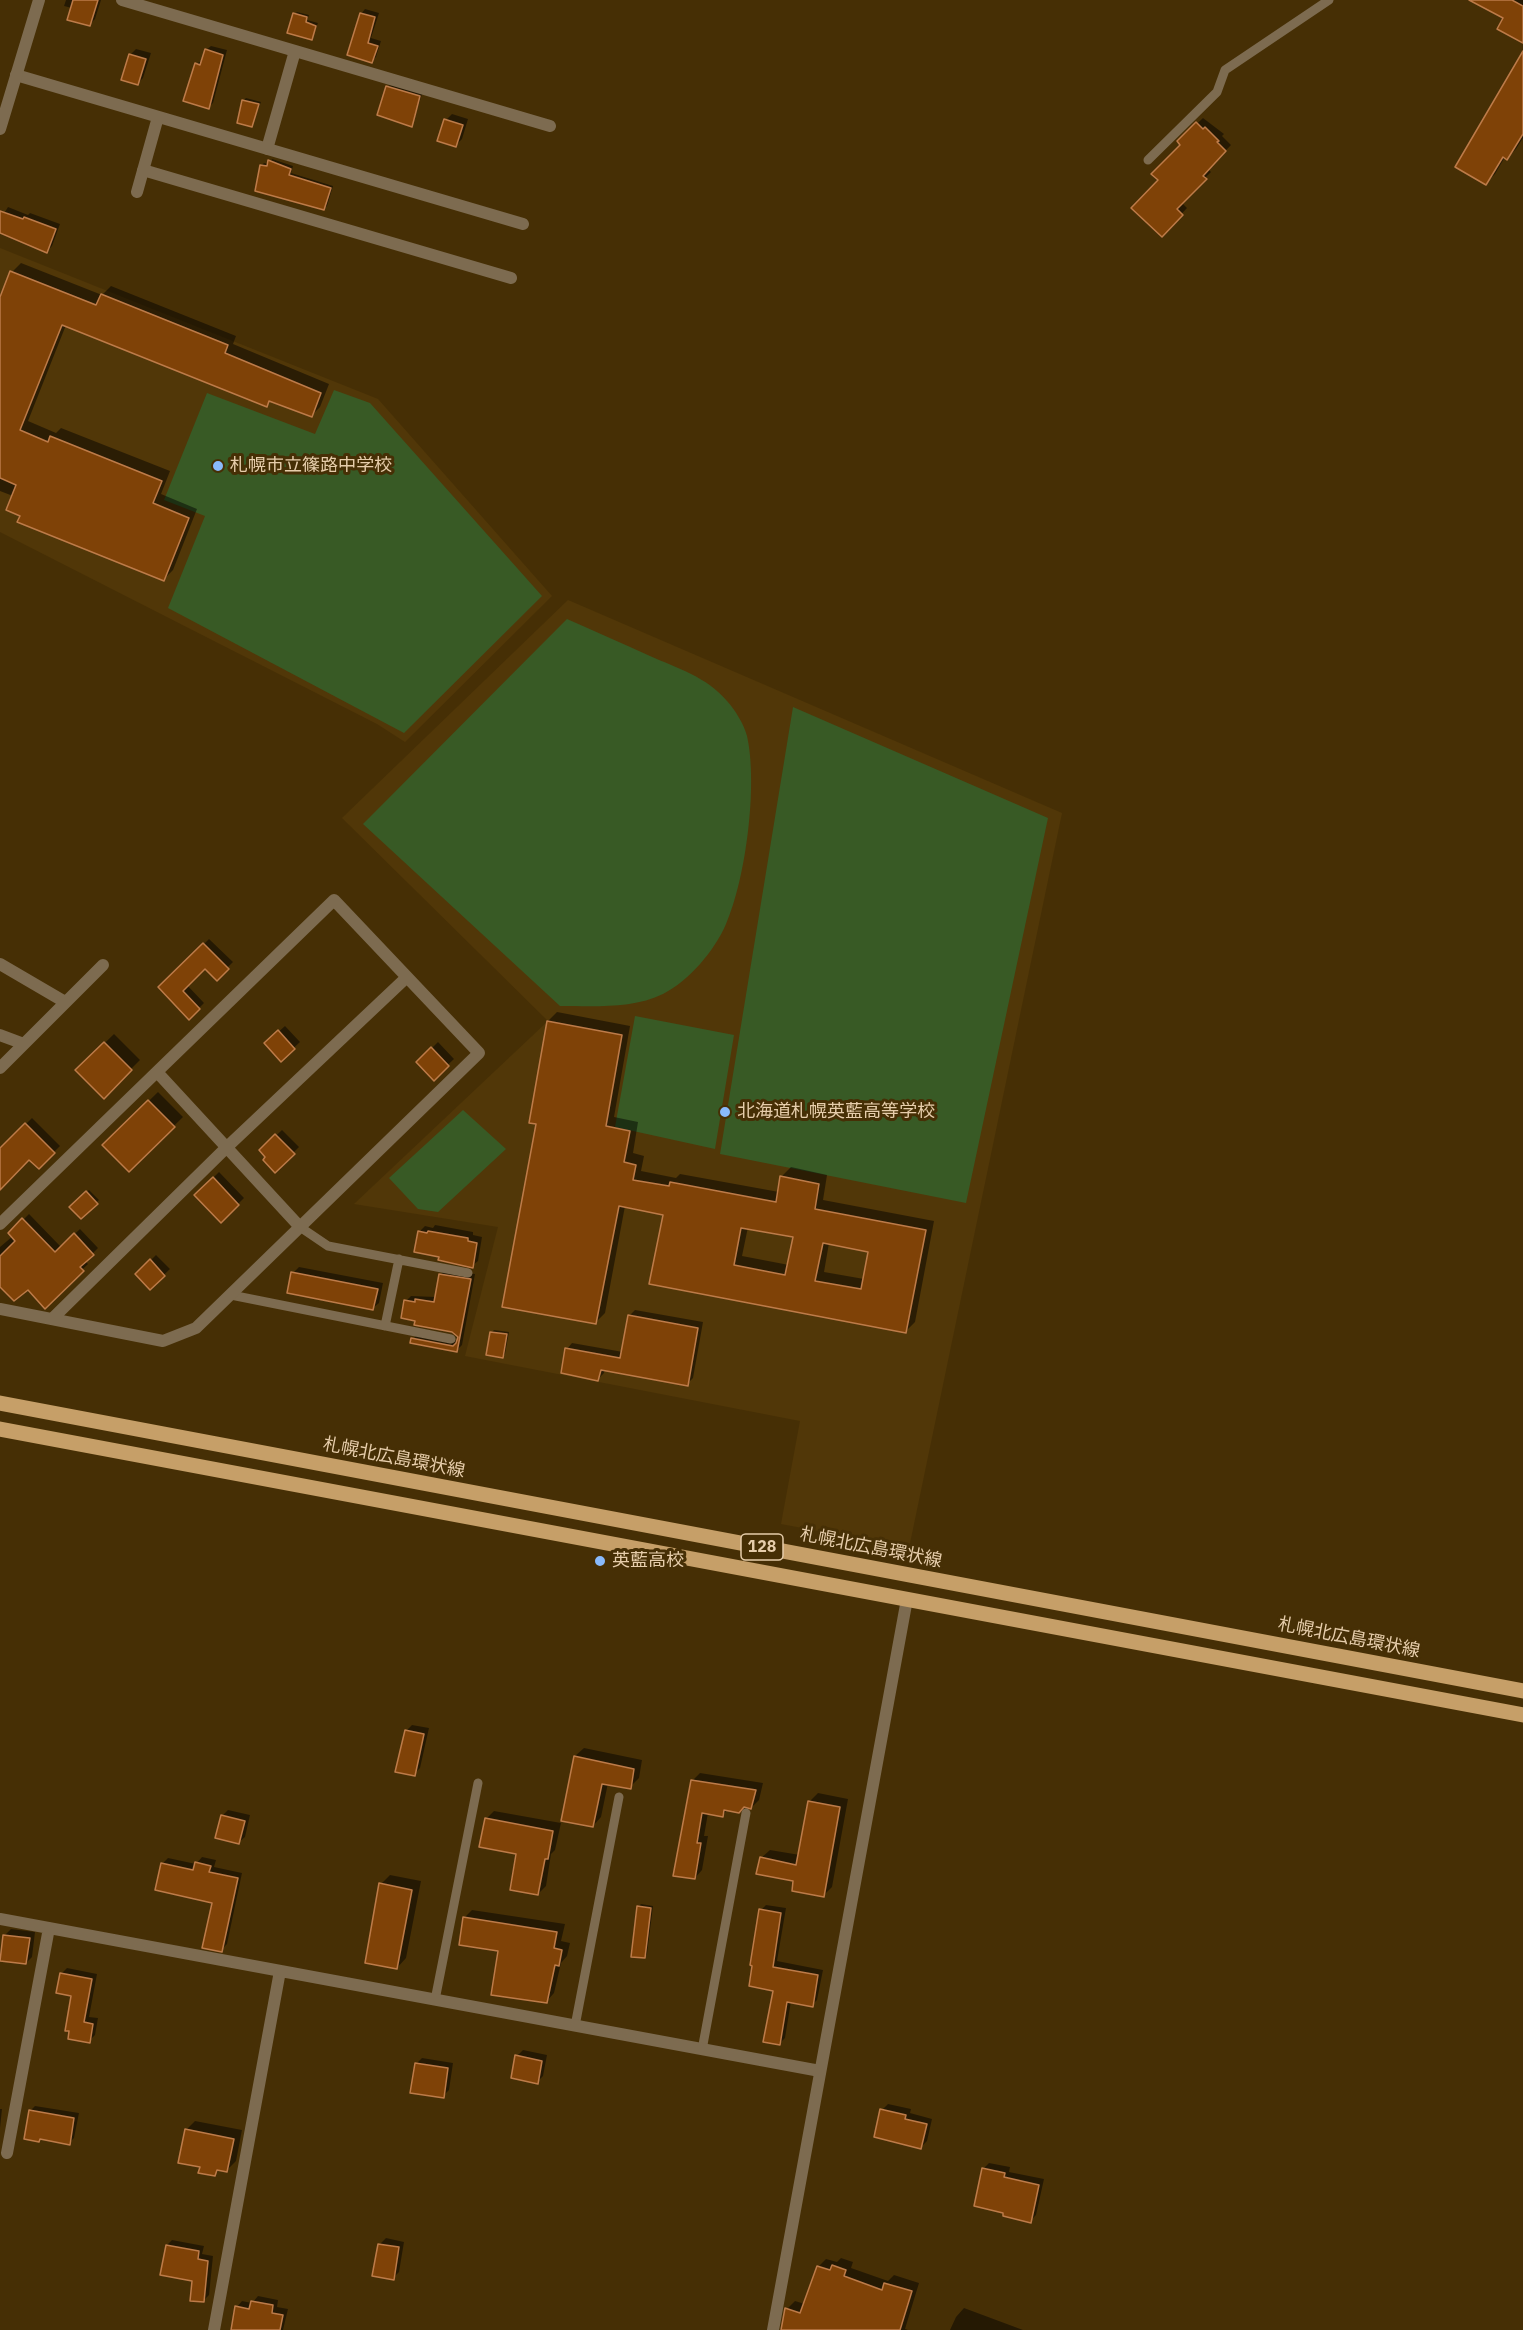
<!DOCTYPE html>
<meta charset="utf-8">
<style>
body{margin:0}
canvas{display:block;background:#462f05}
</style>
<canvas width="1523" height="2330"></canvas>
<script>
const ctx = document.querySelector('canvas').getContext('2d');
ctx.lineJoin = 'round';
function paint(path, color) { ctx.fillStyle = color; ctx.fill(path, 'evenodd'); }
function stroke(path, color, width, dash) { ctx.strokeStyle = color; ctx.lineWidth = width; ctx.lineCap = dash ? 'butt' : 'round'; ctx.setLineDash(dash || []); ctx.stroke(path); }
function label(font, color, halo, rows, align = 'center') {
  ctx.font = font + ' "IBM Plex Sans","Noto Sans JP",sans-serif'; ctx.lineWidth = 6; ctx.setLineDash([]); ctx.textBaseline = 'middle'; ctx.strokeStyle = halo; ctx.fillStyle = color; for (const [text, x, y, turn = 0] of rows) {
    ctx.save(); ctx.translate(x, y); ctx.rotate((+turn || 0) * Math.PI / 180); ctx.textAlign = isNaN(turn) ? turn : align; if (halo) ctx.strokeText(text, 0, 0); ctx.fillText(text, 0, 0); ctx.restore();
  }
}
paint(new Path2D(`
 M0,248L378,399L552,596L405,742L377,724L0,532Z
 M568,600L1062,813L909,1548L781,1524L800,1421L465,1356L498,1227L354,1204L548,1021L342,818Z`), '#513708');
paint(new Path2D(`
 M334,390L370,403L542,596L404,733L168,608L205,516L164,500L207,393L315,434Z
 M567,619C594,631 622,643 650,656C677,668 707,677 727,701C735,710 744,724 747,736C758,784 746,879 726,924C715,950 689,981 663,994C633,1009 593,1006 560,1006L363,824Z
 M793,707L1048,818L966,1203L720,1154Z
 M635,1016L734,1035L715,1149L615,1127Z
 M463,1110L506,1149L438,1212L418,1209L389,1178Z`), '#385a25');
paint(new Path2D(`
 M66,0H101L95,19L89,25L72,8L64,6Z
 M1472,0H1523V39L1505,18Z
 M365,9L379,13L371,38L381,41L376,57L372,61L361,14Z
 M297,12L309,15L307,20L318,23L311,39L295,14Z
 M211,46L227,50L213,103L208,107L196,64L203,60L206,50Z
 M136,49L151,53L143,78L138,83L130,55Z
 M1523,59V138L1516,149L1507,158L1505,157L1495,174L1486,183Z
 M390,85L422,94L412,125L388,87Z
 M246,98L261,102L251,126L239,122L244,100Z
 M452,114L468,119L462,139L456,145L446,120Z
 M1203,118L1224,134L1222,136L1231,145L1208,169L1211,172L1181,202L1187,208L1162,235L1160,180L1182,145L1179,141Z
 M272,159L293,166L291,173L333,186L327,206L324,208L262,165L264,163L269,164Z
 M8,207L28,215L30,213L60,224L52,246L47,251L0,231V220Z
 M21,263L102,295L111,286L236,336L233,344L329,384L320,407L311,416L271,400L267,405L66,325L28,421L56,433L61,428L170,471L161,494L197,509L173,570L164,579L22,515L13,496L0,491V301L12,272Z
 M209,939L233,962L217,978L205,967L187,985L204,1003L189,1018L161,987Z
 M557,1012L630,1026L614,1117L638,1122L633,1153L644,1156L641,1171L676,1178L680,1174L779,1192L782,1176L791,1167L827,1175L823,1200L934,1221L915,1322L906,1331L651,1282L665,1213L625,1206L605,1313L596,1322L538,1123L548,1021ZM748,1227L795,1236L789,1265L742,1256ZM829,1243L870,1251L864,1279L824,1272Z
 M285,1026L300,1042L281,1060L266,1043Z
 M114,1034L140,1060L104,1096L77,1070Z
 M438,1042L454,1059L434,1078L418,1062Z
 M158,1092L183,1117L129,1170L104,1145Z
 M32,1118L60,1146L39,1167L30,1158L0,1174V1150Z
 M282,1130L299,1147L275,1171L261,1150Z
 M219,1172L244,1198L221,1221L196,1195Z
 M89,1190L99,1200L81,1217L71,1207Z
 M29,1214L61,1247L80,1229L98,1248L85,1261L88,1264L45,1306L28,1288L0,1287V1247L13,1236L10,1233Z
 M435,1225L473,1232V1235L482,1237L478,1261L472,1266L441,1255L419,1232L425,1226L433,1228Z
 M156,1255L170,1269L150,1288L137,1274Z
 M299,1267L383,1283L379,1303L373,1308L293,1273Z
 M445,1270L475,1274L462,1345L457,1350L413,1339L418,1334L458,1341L459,1337L453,1331L416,1319L406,1301L411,1296L436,1297L440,1275Z
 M635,1310L703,1322L693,1378L687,1384L605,1369L604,1373L598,1379L567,1349L572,1343L623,1352L630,1315Z
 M494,1330L509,1332L505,1354L502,1357L492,1332Z
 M412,1725L429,1728L420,1768L414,1774L406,1731Z
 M584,1748L642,1760L639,1778L630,1787L608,1783L601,1817L593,1826L575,1756Z
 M700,1773L763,1783L759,1800L751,1808L745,1805L728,1809L723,1815L708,1813L704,1836H708L702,1870L695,1878L693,1780Z
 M818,1793L848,1799L832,1887L824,1895L761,1858L770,1850L800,1855L809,1802Z
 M228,1810L250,1815L245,1837L239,1842L223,1815Z
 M494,1811L561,1823L555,1850L551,1854L546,1886L538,1894L518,1852L486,1819Z
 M202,1857L216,1860L214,1867L242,1873L227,1944L221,1950L214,1902L163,1863L168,1858L196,1864Z
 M390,1875L421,1881L406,1958L397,1968L381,1884Z
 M641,1904L653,1906L647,1954L645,1957L638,1907Z
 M766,1905L786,1908L777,1961L823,1970L817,2000L812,2005L791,2001L785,2038L779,2044L775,1989L761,1910Z
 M472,1910L565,1924L561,1941L570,1943L567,1956L561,1963L554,1993L546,2002L500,1950L464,1918Z
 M11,1929L35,1932L32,1957L26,1963L5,1935Z
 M67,1968L97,1974L89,2017L98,2018L95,2035L89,2041L72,1995L61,1974Z
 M523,2050L547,2055L543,2076L537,2082L517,2056Z
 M422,2058L453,2063L449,2090L443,2096L416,2064Z
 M888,2104L911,2109L910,2113L932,2119L927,2141L921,2147L882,2110Z
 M35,2106L79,2113L74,2138L69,2143L41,2138L39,2140L30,2111Z
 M0,2109H2L0,2128Z
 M195,2121L242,2130L236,2161L227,2170L220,2169L215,2174L201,2166L186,2130Z
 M989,2163L1010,2167L1009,2172L1044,2179L1036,2215L1030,2221L983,2169Z
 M386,2238L404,2242L399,2272L393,2278L380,2244Z
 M172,2240L204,2246L202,2254L213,2256L209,2295L204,2300L193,2280L167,2245Z
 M841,2258L853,2262L851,2268L888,2281L894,2275L919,2283L905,2329L908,2330H783L787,2309L795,2301L805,2304L818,2267L826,2259L837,2262Z
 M258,2296L278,2300L277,2307L288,2309L283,2330H253L237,2307L242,2301L252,2303Z
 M964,2308L1023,2330H950L956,2317Z`), '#0007');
const building = new Path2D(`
 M73,0H98L90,26L67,20Z
 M1469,0H1512L1523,6V43L1497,29L1503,18Z
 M293,13L307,17L306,22L316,26L312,40L287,33Z
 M360,13L375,17L368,43L378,46L372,63L347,55Z
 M205,49L223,55L209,109L183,101L195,63L200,65Z
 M1523,51V134L1507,160L1503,157L1486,185L1455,167Z
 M129,54L146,59L138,85L121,80Z
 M386,86L420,96L412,127L377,115Z
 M242,100L259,104L252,127L237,123Z
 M444,119L463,125L456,147L437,141Z
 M1196,122L1203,129L1205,127L1219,141L1217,142L1226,151L1203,176L1207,179L1177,209L1183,215L1162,237L1131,208L1158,180L1151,174L1180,145L1177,141Z
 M268,160L291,169L289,175L331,188L324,210L255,191L260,165L267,166Z
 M0,211L23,219L24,217L56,229L47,253L0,233Z
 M10,271L96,305L101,294L228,345L225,353L321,393L312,417L269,401L267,407L62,325L20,430L48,442L50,436L162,481L153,503L189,518L164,581L17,522L20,516L6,510L16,485L0,478V297Z
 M203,943L229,969L217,981L205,969L183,991L200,1009L189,1020L158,987Z
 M547,1021L622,1035L606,1126L630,1131L624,1162L636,1165L633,1180L669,1186L670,1182L776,1202L780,1176L819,1184L815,1209L926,1230L906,1333L649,1284L663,1215L619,1206L596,1324L502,1307L536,1124L529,1123ZM741,1228L793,1237L785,1275L734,1265ZM823,1243L868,1252L861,1289L815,1281Z
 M278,1030L295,1049L281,1062L264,1043Z
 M104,1042L132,1070L104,1099L75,1070Z
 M431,1047L449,1066L434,1081L416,1062Z
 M148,1100L175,1127L129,1172L102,1145Z
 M25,1123L55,1153L39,1169L29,1160L0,1190V1148Z
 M275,1134L295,1154L275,1173L263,1160L265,1157L259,1150Z
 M213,1177L239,1205L221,1223L194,1195Z
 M86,1191L98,1204L81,1219L69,1207Z
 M22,1218L55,1252L74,1233L94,1255L80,1267L84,1271L45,1309L28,1290L14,1301L0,1287V1256L15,1241L8,1233Z
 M418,1231L427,1233L428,1231L468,1238V1241L477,1243L473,1268L438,1260L439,1257L414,1252Z
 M150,1259L165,1276L150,1290L135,1274Z
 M291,1272L378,1289L373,1310L287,1293Z
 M439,1274L471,1279L457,1352L410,1343L411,1338L453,1346L456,1343L458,1337L452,1332L414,1325L415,1321L401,1318L404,1300L415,1302V1299L434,1302Z
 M628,1315L698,1328L688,1386L601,1370L598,1381L561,1373L565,1348L620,1358Z
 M490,1332L507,1334L503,1358L486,1355Z
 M405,1730L424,1734L415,1776L395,1772Z
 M574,1756L634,1769L631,1789L602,1784L593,1827L561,1821Z
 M691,1780L756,1790L751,1809L744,1807L739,1813L724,1810L723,1817L702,1813L697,1843H701L695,1879L673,1876Z
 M808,1801L840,1807L824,1897L792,1891L793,1881L756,1874L760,1857L796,1865Z
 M221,1815L245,1821L239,1844L215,1838Z
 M485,1818L553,1831L548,1859H545L538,1895L510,1890L516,1854L479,1847Z
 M195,1862L211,1866L209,1872L238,1878L222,1952L202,1948L212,1903L155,1890L161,1863L193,1870Z
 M379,1883L412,1890L397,1969L365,1963Z
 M637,1906L651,1908L645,1958L631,1957Z
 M759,1909L781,1913L773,1967L818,1975L813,2007L787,2002L780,2045L763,2042L773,1991L749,1986L752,1966L750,1965Z
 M463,1917L557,1932L554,1948L562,1950L559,1966L555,1965L547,2003L491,1995L498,1951L459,1945Z
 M3,1935L30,1938L26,1964L0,1961Z
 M60,1973L92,1979L84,2022L93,2024L90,2043L68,2039L69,2031H65L71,1996L56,1993Z
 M515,2055L542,2061L538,2084L511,2078Z
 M415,2063L448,2068L444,2098L410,2093Z
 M880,2109L906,2115L905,2119L927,2124L921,2149L874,2137Z
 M29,2110L74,2118L70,2145L40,2139L39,2142L24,2139Z
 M185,2129L234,2139L227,2172L217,2170L215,2176L198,2173L200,2167L178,2163Z
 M982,2168L1005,2173L1004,2177L1039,2185L1031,2223L1003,2216V2213L974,2206Z
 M378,2244L399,2247L394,2280L372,2276Z
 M166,2245L199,2251L198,2259L208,2261L204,2302L190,2301L192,2281L160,2275Z
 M832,2265L846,2270L844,2276L882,2290L884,2283L912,2291L900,2330H781L785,2308L800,2313L817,2266L830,2270Z
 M251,2301L273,2305L272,2313L283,2315L280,2330H231L235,2306L249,2309Z`);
paint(building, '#7f4207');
stroke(building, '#bd7b49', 1.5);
stroke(new Path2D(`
 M1148,160L1217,92L1225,70L1329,0
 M300,1227L328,1246L468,1273
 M231,1295L451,1339
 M385,1326L399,1259
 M435,2000L478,1783
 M575,2026L619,1797
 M702,2050L746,1813`), '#7d6b50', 9);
stroke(new Path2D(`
 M122,0L550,126
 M16,75L523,224
 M267,149L295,51
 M143,170L511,278
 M137,192L158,117
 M0,964L65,1002
 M0,1035L24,1044
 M0,1068L103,965
 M157,1072L300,1227
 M0,1224L334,900L479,1053L196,1328L163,1341L0,1309
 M52,1319L227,1147L407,977
 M0,1919L820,2071
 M7,2153L49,1928
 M214,2330L280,1971
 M773,2330L907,1599`), '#7d6b50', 12);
stroke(new Path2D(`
 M0,129L39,0`), '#7d6b50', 12);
stroke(new Path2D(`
 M0,1403L1523,1691
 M0,1429L1523,1715`), '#c69f68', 15);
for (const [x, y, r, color] of [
 [218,466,6,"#89bafc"],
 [725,1112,6,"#89bafc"],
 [600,1561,6,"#89bafc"]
]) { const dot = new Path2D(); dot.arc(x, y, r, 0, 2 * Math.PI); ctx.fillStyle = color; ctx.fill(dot); stroke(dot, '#462f05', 2); }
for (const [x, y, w] of [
 [762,1547,42]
]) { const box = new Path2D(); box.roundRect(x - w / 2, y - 13, w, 26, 4.5); ctx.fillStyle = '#462f05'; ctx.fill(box); stroke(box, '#e6cdab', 1.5); }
label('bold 16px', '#e6cdab', null, [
 ["128",762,1547]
]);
label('18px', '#e6cdab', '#462f05', [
 ["札幌市立篠路中学校",230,466],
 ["北海道札幌英藍高等学校",737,1112],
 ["英藍高校",612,1561]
], 'left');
label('18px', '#e6cdab', '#462f05', [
 ["札幌北広島環状線",394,1458,11],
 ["札幌北広島環状線",871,1548,11],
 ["札幌北広島環状線",1349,1638,11]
]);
</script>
